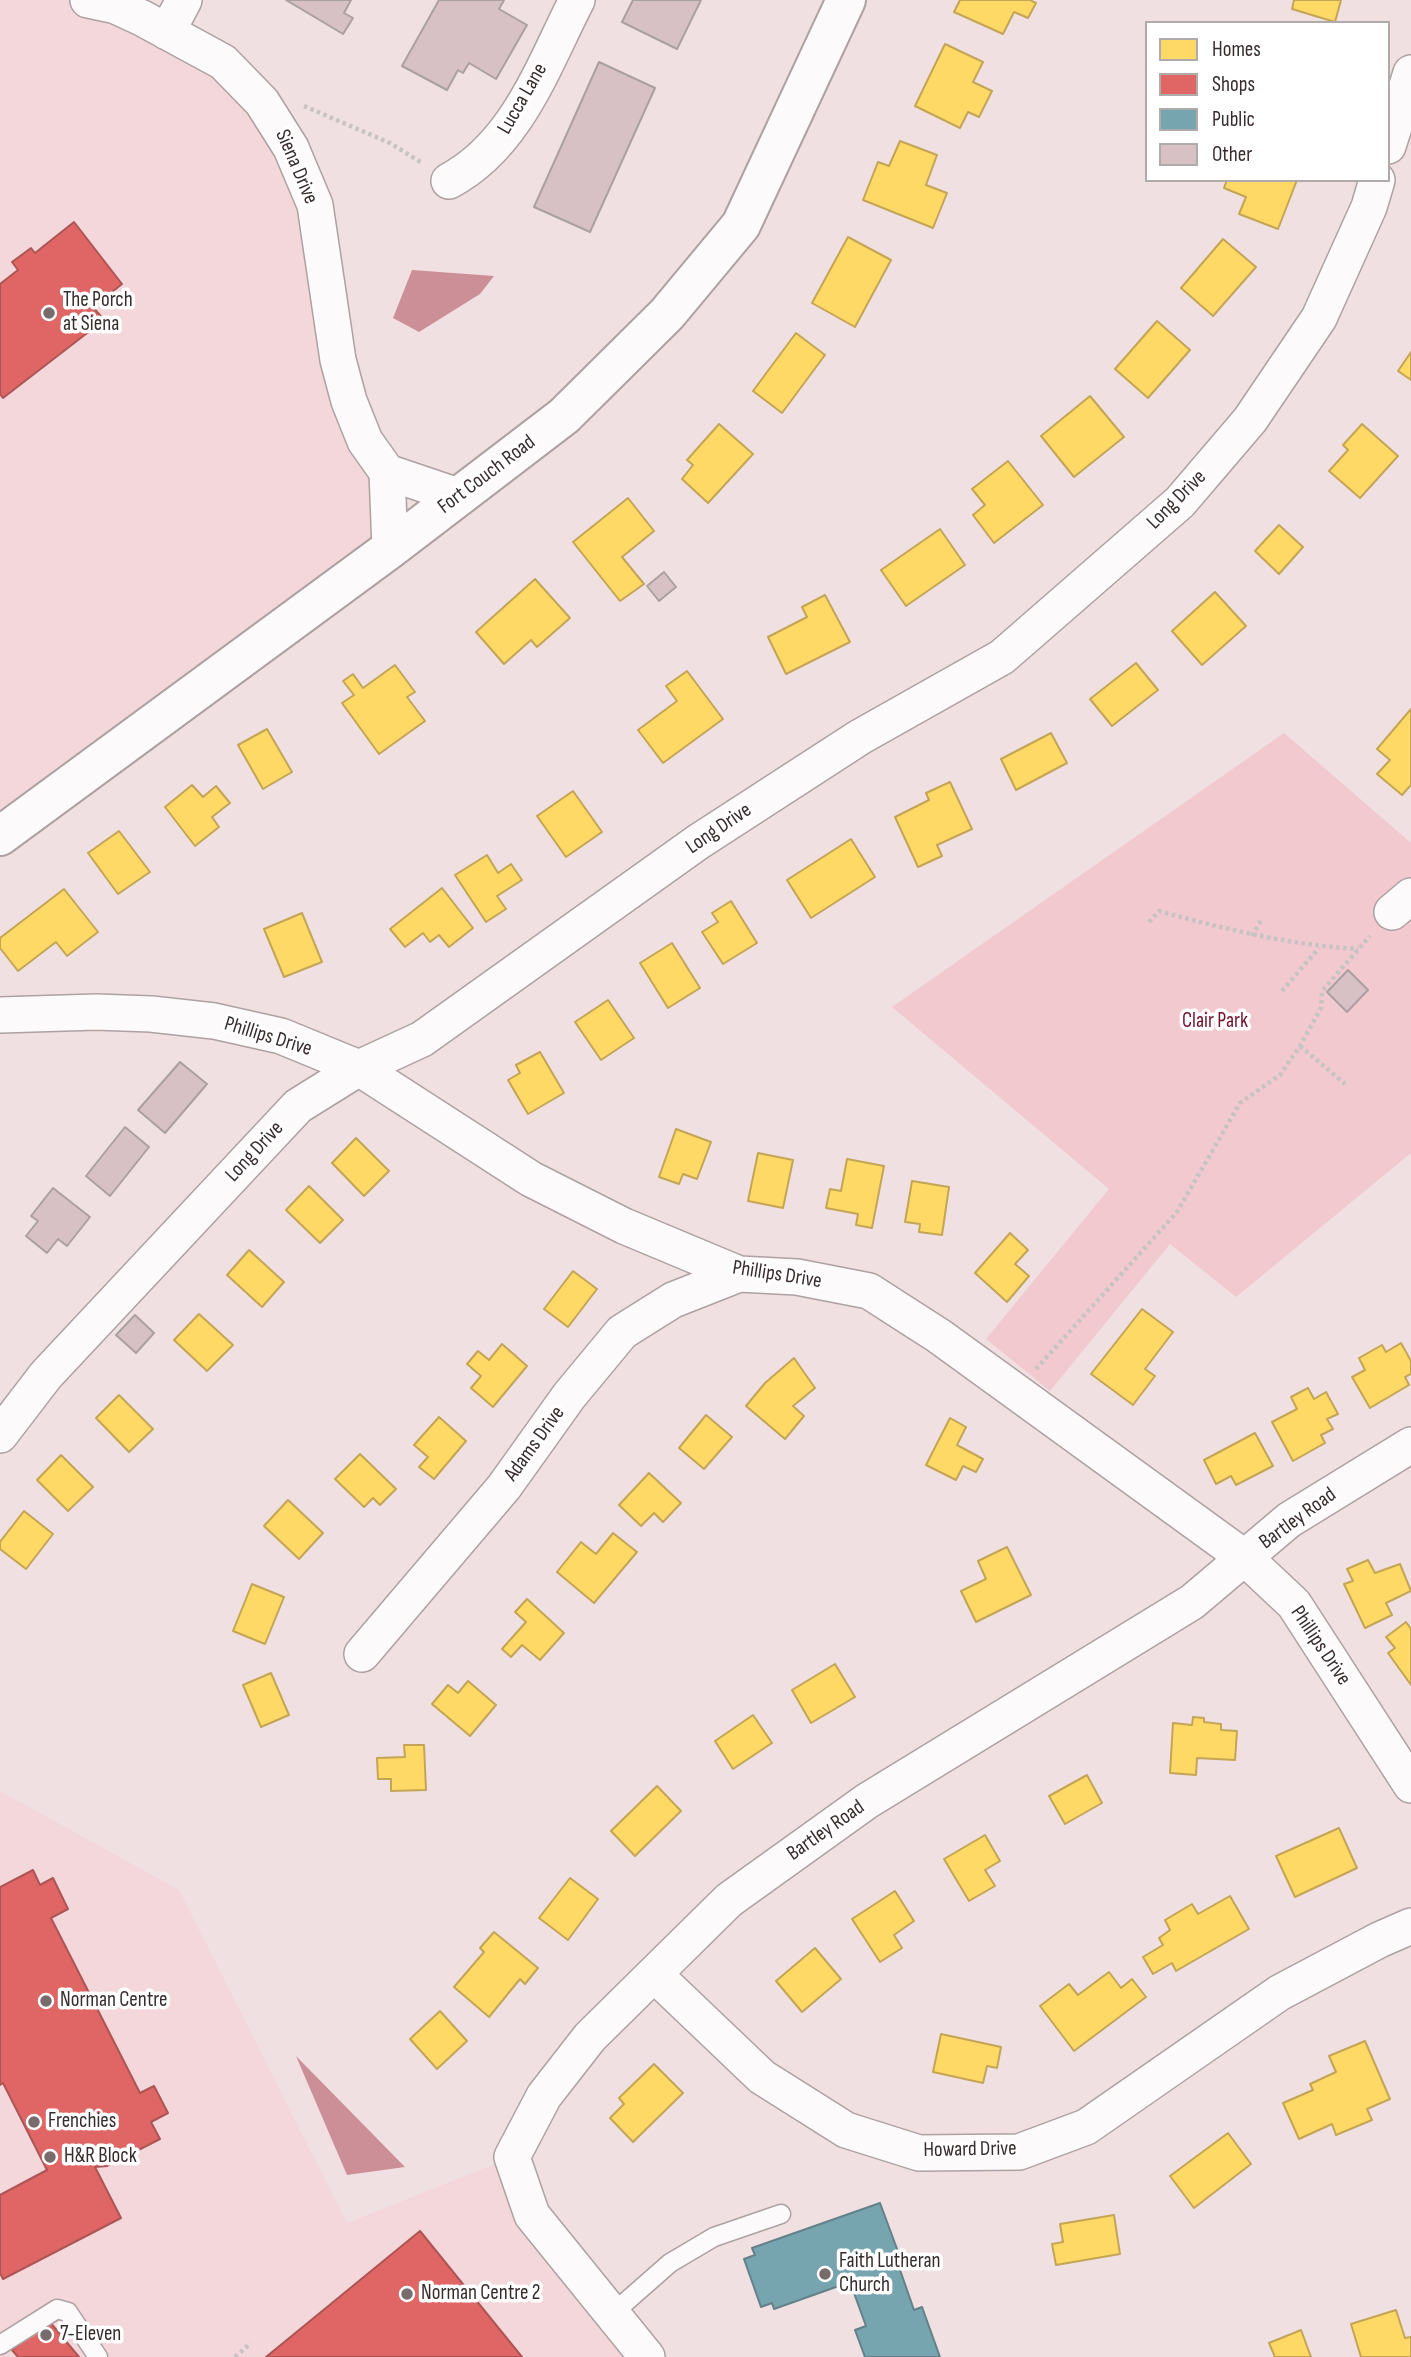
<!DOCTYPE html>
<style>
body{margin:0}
#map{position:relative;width:1411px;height:2357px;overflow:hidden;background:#f0e0e2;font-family:"Sofia Sans Condensed",sans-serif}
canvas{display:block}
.legend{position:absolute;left:1145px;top:21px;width:245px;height:161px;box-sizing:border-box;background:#fff;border:2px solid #afabab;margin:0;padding:9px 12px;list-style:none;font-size:21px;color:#372c2d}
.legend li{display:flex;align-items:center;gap:14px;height:35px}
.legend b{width:35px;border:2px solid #afabab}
</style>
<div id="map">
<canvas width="1411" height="2357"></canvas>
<ul class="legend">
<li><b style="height:19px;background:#ffd966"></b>Homes</li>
<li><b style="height:19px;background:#e06666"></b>Shops</li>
<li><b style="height:19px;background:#76a5af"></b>Public</li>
<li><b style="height:19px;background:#d8c1c4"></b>Other</li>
</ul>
</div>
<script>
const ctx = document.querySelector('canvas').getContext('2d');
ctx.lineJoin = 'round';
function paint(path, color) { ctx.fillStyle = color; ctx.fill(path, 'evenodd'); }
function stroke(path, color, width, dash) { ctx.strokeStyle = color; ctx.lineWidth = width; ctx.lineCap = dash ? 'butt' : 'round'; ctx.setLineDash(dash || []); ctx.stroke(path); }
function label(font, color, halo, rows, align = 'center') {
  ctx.font = font + ' "Sofia Sans Condensed",sans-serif'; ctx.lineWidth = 7; ctx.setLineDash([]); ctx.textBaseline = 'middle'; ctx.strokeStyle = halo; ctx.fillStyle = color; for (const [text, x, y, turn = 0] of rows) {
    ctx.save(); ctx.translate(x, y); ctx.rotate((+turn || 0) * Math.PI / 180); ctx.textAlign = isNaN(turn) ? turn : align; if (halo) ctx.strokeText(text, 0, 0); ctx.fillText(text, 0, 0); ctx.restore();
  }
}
paint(new Path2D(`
 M0,0H88L116,6L276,120L390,549L0,836Z
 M0,1791L179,1890L347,2223L512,2157L647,2357H0Z`), '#f3d7da');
paint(new Path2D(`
 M1284,733L1411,843V1153L1236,1297L1170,1244L1050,1391L986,1339L1109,1189L892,1007Z`), '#f1c9ce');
paint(new Path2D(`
 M412,270L494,276L480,294L419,332L393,318Z
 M296,2056L405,2167L347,2175Z`), '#cc8f97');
const homes = new Path2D(`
 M960,0H1030L1036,3L1028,18L1014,12L1003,34L954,12Z
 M1294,0H1341L1335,22L1292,9Z
 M945,44L983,62L973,82L992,91L979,117L968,112L960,128L915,106Z
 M900,141L937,155L926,185L947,193L933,228L863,200L878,162L889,166Z
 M1227,180H1297L1278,229L1239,214L1246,197L1224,188Z
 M848,237L891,260L855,327L812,303Z
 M1223,239L1256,267L1213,316L1181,288Z
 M1157,321L1190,350L1148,398L1115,369Z
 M796,333L825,355L782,413L753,391Z
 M1411,352V380L1398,371Z
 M1090,396L1124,437L1074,477L1041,436Z
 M719,424L753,454L708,503L682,479L693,465L687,460Z
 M1362,424L1398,456L1360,498L1329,471L1348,450L1343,445Z
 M1008,461L1043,505L994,543L973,515L985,505L972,489Z
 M628,498L654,531L622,557L644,584L620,601L573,542Z
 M1279,525L1303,547L1279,574L1255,551Z
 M940,529L965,565L906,606L881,570Z
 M535,579L570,618L537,647L531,640L504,664L476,632Z
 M1215,592L1246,626L1202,665L1172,631Z
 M825,595L850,642L786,674L768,637L807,617L802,607Z
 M1136,663L1158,690L1112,726L1090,699Z
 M395,665L415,692L407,697L425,721L379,754L342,703L354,695L343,681L353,674L363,688Z
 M687,671L723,719L663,763L638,730L677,701L666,686Z
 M1411,709V785L1402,795L1377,774L1390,760L1377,749Z
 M267,729L292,772L263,789L238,745Z
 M1051,733L1067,763L1016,790L1001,759Z
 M950,782L972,829L937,845L942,856L918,867L895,817L929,800L926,793Z
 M192,785L203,797L216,786L230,803L212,817L219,827L195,846L165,807Z
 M573,791L602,832L566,857L537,816Z
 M119,831L150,872L118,894L88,853Z
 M851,839L875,877L811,918L787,880Z
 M487,855L498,873L511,864L522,880L497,896L506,909L486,922L455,875Z
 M442,888L473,928L449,947L439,935L430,942L423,933L405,947L390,929Z
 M64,889L98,932L67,956L56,942L18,971L0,948V938Z
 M731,901L757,943L723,964L702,932L718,922L712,913Z
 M302,913L322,962L284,977L264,929Z
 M672,943L700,988L668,1008L640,963Z
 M608,1000L634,1038L601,1060L575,1022Z
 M540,1052L564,1093L528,1114L508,1080L520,1073L516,1065Z
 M676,1129L711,1142L697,1179L683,1174L679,1184L659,1177Z
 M356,1138L389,1171L364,1196L332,1163Z
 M758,1153L793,1160L783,1208L748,1201Z
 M847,1159L884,1166L872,1228L856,1225L858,1214L826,1208L830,1189L841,1191Z
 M912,1181L949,1187L942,1235L919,1232L920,1224L905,1222Z
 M309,1186L343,1220L320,1243L286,1210Z
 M1010,1233L1028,1250L1015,1264L1029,1276L1007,1302L975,1273Z
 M249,1250L284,1282L262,1307L227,1275Z
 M573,1271L597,1289L568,1327L544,1309Z
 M1142,1309L1173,1332L1145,1369L1155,1376L1133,1405L1091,1374Z
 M199,1314L233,1345L207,1371L174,1340Z
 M1401,1343L1411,1361V1374L1405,1377L1409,1385L1370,1408L1352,1377L1365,1370L1359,1358L1382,1345L1386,1352Z
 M502,1344L527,1366L493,1407L471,1388L481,1376L467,1364L478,1351L489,1360Z
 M794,1358L815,1388L793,1406L804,1416L785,1439L746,1406L765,1383Z
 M1308,1388L1314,1399L1326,1392L1338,1414L1327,1419L1333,1429L1321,1435L1325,1443L1293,1461L1272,1422L1297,1409L1291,1397Z
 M119,1395L153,1429L129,1452L96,1418Z
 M706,1415L732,1437L704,1469L679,1448Z
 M439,1417L466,1441L434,1479L419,1467L428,1457L414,1445Z
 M950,1418L966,1427L957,1445L983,1459L976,1472L963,1466L956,1480L926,1465Z
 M1255,1433L1273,1466L1236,1485L1231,1476L1216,1484L1204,1460Z
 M360,1454L396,1489L380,1505L373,1498L364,1507L335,1479Z
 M61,1455L93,1487L68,1511L37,1480Z
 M649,1473L681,1503L663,1522L654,1513L641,1526L619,1505Z
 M288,1500L323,1533L299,1559L264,1526Z
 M24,1511L53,1534L26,1569L0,1549V1542Z
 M613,1533L637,1552L594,1603L557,1572L581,1542L596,1554Z
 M1007,1547L1031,1595L976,1622L961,1591L986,1579L978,1561Z
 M1368,1560L1375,1573L1400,1564L1411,1591L1386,1603L1392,1615L1365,1628L1344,1584L1353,1581L1347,1569Z
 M252,1584L284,1597L265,1644L233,1631Z
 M527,1599L564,1633L540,1660L522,1645L511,1657L502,1649L526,1622L515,1612Z
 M1406,1622L1411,1629V1685L1388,1653L1395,1648L1386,1637Z
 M835,1664L855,1697L811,1723L792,1690Z
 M271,1673L289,1715L261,1727L243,1685Z
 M468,1681L496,1705L470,1736L432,1704L448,1685L458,1693Z
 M753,1715L772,1743L733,1769L715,1741Z
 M1193,1717L1204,1718V1722L1221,1724V1730L1237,1731L1235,1760L1197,1758L1196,1775L1170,1773L1173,1723L1192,1725Z
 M404,1745H424L426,1790L391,1791V1779H378L377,1758L405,1757Z
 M1087,1775L1102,1803L1065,1824L1049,1796Z
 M657,1786L681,1811L635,1856L611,1831Z
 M1339,1828L1357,1868L1295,1897L1276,1856Z
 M985,1835L1000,1861L985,1870L995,1886L969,1901L944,1859Z
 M570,1878L598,1899L568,1940L539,1918Z
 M895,1891L914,1921L894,1935L902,1948L880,1962L852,1919Z
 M1230,1896L1249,1929L1176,1971L1172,1963L1153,1974L1143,1957L1163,1945L1159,1938L1170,1930L1165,1920L1192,1904L1198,1914Z
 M494,1932L538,1968L525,1984L520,1979L489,2017L454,1987L484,1952L480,1948Z
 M815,1948L841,1979L802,2012L776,1981Z
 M1109,1972L1121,1988L1132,1979L1146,1997L1074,2051L1040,2006L1069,1984L1078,1995Z
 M440,2011L467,2041L437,2069L410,2039Z
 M941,2034L1001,2047L997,2068L987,2066L983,2083L933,2072Z
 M1365,2041L1390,2099L1367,2109L1372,2120L1336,2135L1332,2124L1299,2139L1283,2103L1313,2090L1310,2084L1336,2072L1329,2056Z
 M654,2064L683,2093L633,2142L610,2118L624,2104L619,2098Z
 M1228,2133L1251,2164L1194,2208L1170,2176Z
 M1114,2215L1120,2254L1056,2265L1052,2244L1063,2242L1060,2224Z
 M1396,2310L1405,2338L1411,2337V2357H1361L1351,2324Z
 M1301,2330L1311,2357H1275L1269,2343Z`);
paint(homes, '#ffd966');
stroke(homes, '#c3a555', 2);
const shops = new Path2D(`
 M74,222L122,284L93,307L104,320L3,398L0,394V284L18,270L12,262L31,248L35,253Z
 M33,1870L40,1885L53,1878L68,1909L51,1918L140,2093L154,2086L168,2113L151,2122L160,2139L107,2166L95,2167L121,2218L3,2279L0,2273V2195L47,2170L3,2083L0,2085V1887Z
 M420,2231L522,2357H266Z
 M49,2321L79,2357H18L12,2350Z`);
paint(shops, '#e06666');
stroke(shops, '#ad5555', 2);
const public = new Path2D(`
 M880,2203L903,2265L899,2267L914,2310L922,2307L940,2357H865L855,2330L866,2326L850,2282L774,2309L772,2303L761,2307L744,2259L755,2255L752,2248Z`);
paint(public, '#76a5af');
stroke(public, '#638188', 2);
const building = new Path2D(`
 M286,0H351L344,13L353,18L343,34Z
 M439,0H504L499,9L527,25L496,79L469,63L463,73L458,70L447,90L402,66Z
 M633,0H701L677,49L622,22Z
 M599,62L655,88L590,232L534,207Z
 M664,572L676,587L659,601L647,586Z
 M1348,970L1368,990L1347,1012L1327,992Z
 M180,1062L207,1084L165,1133L138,1110Z
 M125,1127L149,1147L110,1196L86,1176Z
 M53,1188L90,1217L67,1246L58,1239L47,1253L26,1236L38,1221L31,1216Z
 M135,1315L154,1333L136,1353L116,1335Z`);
paint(building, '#d8c1c4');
stroke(building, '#aba0a1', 2);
const service = new Path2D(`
 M612,2314L670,2263L714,2237L781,2214
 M0,2345L57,2309L68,2312L98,2357`);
const minor = new Path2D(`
 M88,0L116,6L142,18L223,62L262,102L291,148L315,205L338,360L349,401L365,441L387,472L390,549
 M167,32L184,0
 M1388,146L1411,73
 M449,181C517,145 544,64 577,0
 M387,472L458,496
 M1392,912L1411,896
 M0,1015L96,1012L151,1014L214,1021L281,1036L359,1068L531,1179L624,1226L739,1274L797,1277L869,1291L939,1336L1245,1558L1294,1604L1411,1785
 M0,1435L46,1375L298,1106L359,1068L422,1039L698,842L860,737L1002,657L1180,502L1250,420L1319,318L1369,207L1377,180
 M362,1654L504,1487L569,1396L622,1332L673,1300L739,1274
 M654,1974L762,2077L846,2130L919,2153L1019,2152L1086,2127L1279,1993L1379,1940L1411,1926
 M647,2357L532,2215L512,2157L544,2096L590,2037L729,1900L867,1801L1192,1602L1289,1520L1411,1445`);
const tertiary = new Path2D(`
 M0,836L390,549L564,416L667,314L741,225L846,0`);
stroke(service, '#ada1a2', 21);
stroke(minor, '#ada1a2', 38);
stroke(tertiary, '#ada1a2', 42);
stroke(new Path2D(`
 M304,106L390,143L422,163
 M1149,922L1159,911C1225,929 1289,945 1358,949
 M1252,936L1261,920
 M1282,991L1319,948
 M1300,1046L1345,1084
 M1036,1369L1177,1212L1240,1103L1280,1075L1300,1046L1321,1008L1322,991L1370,936
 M235,2357L251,2343`), '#c8c3c3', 4.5, [3.5, 3.5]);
stroke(service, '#fdfafb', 18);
stroke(minor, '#fdfafb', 35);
stroke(tertiary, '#fdfafb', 38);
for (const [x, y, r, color] of [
 [49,313,7,"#786b6c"],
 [46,2001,7,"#786b6c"],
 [34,2122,7,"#786b6c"],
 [50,2157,7,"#786b6c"],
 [825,2274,7,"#786b6c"],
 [407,2294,7,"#786b6c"],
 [46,2335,7,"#786b6c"]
]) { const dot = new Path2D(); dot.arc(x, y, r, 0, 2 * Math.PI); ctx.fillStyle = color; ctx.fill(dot); stroke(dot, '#fff', 2.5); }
label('21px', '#372c2d', '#fff', [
 ["Lucca Lane",523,99,-60],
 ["Siena Drive",296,167,67],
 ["Fort Couch Road",487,475,-37],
 ["Long Drive",1177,500,-45],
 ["Long Drive",719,829,-34],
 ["Phillips Drive",268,1037,17],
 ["Long Drive",255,1152,-47],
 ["Phillips Drive",777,1275,9],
 ["Adams Drive",535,1444,-54],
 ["Bartley Road",1298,1519,-36],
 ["Phillips Drive",1320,1646,56],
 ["Bartley Road",826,1831,-35],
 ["Howard Drive",970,2150,-1]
]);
label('21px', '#372c2d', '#fff', [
 ["The Porch",63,301],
 ["at Siena",63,325],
 ["Norman Centre",60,2001],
 ["Frenchies",48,2122],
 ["H&R Block",64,2157],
 ["Faith Lutheran",839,2262],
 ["Church",839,2286],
 ["Norman Centre 2",421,2294],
 ["7-Eleven",60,2335]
], 'left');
label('21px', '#710d2a', '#fff', [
 ["Clair Park",1215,1022]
]);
</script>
